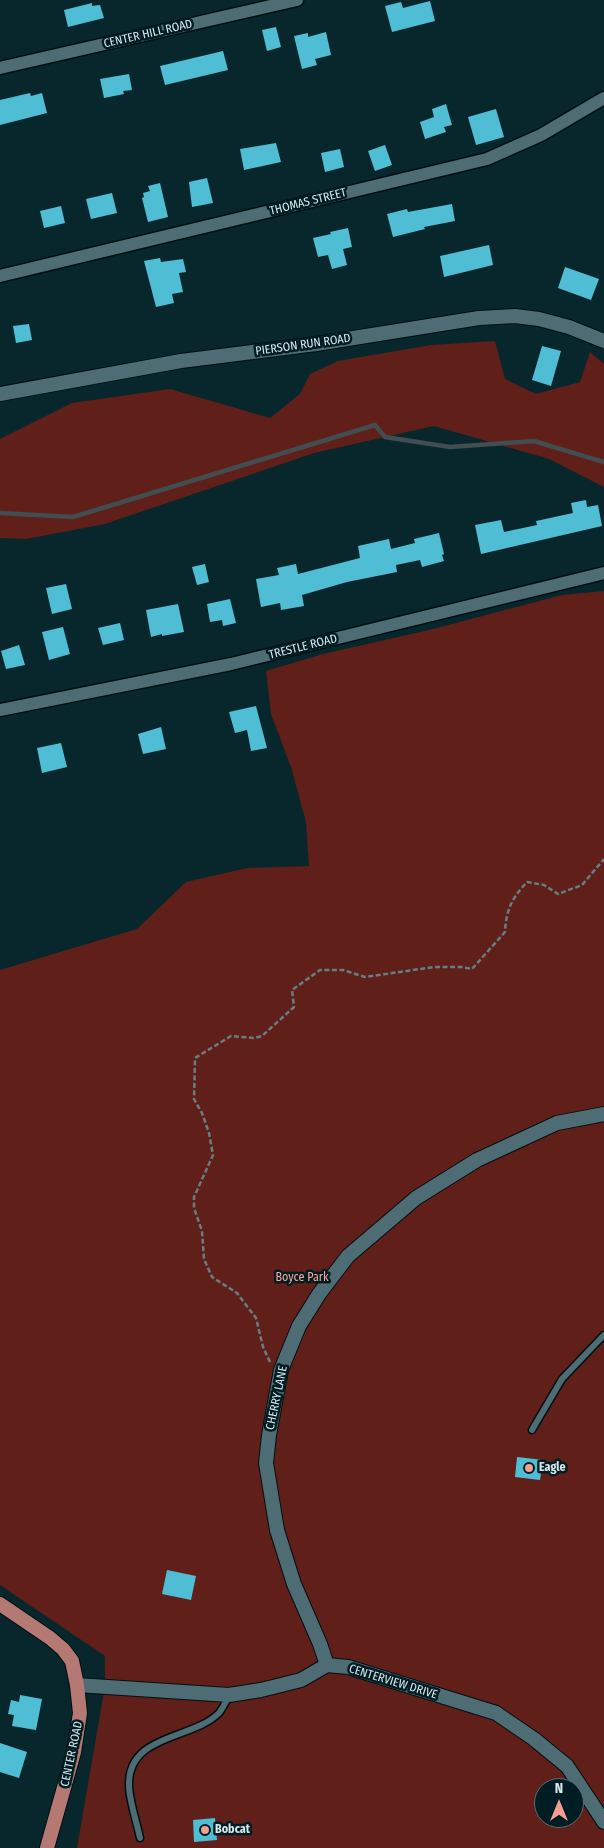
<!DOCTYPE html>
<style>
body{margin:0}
#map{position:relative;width:604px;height:1848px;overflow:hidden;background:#08272d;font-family:"Fira Sans Condensed",sans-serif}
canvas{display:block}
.north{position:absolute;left:534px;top:1778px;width:50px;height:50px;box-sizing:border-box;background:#001d23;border:1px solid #566e73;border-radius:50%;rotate:0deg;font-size:14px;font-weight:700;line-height:20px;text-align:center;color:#d7e8ec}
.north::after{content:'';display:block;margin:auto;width:18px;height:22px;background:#f59d8f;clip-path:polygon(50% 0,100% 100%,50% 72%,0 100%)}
</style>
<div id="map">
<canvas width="604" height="1848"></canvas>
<div class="north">N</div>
</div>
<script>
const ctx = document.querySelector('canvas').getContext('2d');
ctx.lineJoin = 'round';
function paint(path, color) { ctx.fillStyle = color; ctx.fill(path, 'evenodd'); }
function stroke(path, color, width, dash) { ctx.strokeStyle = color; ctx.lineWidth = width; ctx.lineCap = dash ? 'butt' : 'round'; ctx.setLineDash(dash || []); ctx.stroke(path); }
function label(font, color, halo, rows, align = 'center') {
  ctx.font = font + ' "Fira Sans Condensed",sans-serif'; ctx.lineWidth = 5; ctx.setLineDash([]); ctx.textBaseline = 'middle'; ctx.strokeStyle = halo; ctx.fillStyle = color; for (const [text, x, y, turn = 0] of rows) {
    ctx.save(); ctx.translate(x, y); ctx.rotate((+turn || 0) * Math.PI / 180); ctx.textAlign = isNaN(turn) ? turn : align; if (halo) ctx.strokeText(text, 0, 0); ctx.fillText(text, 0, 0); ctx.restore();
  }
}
paint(new Path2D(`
 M495,341L505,379L536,394L580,382L590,352L604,364V487L549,459L434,426L314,453L105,524L26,539L0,538V439L72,403L170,389L270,418L300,394L310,374L338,361L431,345Z
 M604,591V1848H77L105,1686V1656L0,1585V970L137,929L186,882L247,868L309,866L306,822L291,767L271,714L266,671L323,654L433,629L562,595ZM544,1788H574V1818H544Z`), '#601f18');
stroke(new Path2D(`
 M0,513L73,517L375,425L385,437L450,447L534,441L604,462`), '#414d50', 4.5);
paint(new Path2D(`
 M430,1L435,21L392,32L385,6L401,2L403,8Z
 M92,3V6L100,5L104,18L68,27L64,10Z
 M276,27L281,47L267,51L262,30Z
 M326,32L331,55L315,59L317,65L302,69L294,36L308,33V37Z
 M223,51L228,70L165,85L160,66Z
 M129,74L132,90L123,91L124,94L104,98L100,79Z
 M30,93L31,96L42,93L47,113L0,125V100Z
 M446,104L452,125L444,127L446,132L425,139L420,122L434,117L432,109Z
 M496,109L504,137L476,145L468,117Z
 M276,143L281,162L244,170L240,149Z
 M385,145L392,165L375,171L368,151Z
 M340,149L344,167L325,172L321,153Z
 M207,178L213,203L192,207L189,182Z
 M160,183L168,217L148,222L142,198L144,197L143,193L150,191L148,186Z
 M112,193L117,213L91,219L86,199Z
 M452,204L455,221L424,227L425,229L393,237L387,214L407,209L408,212Z
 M61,206L65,223L44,228L40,211Z
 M348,228L352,247L343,249L347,265L332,269L328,255L318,257L313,238L331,234L330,232Z
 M489,245L493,265L444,277L440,256Z
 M160,258L161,262L183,259L186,272L179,273L183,292L172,294L174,303L156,307L144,261Z
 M565,267L599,279L591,300L558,288Z
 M29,324L32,340L16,343L13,326Z
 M542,346L561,351L551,386L532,380Z
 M586,500L587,507L598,505L602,526L481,554L475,525L501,520L504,532L537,525L536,521L573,513L571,503Z
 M439,533L444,554L442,555L444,561L422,567L420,560L396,565L397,572L347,582L302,595L304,606L281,610L280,603L261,607L256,579L279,575L277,568L296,564L298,574L360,558L358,546L389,539L391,549L415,543L414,539Z
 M205,564L209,582L197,585L192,567Z
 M66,584L72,609L52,614L46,588Z
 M230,599L236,623L223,626L222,620L210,622L207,604Z
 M178,604L184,632L162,636V634L151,637L146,610Z
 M120,623L124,640L103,645L98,628Z
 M63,627L70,654L49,660L42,632Z
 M19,645L25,665L6,669L1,651Z
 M256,706L267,748L251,751L247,730L235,733L229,712Z
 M161,727L166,749L143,754L138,734Z
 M61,743L67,767L42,773L37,748Z
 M517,1457L543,1460L540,1480L515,1477Z
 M167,1570L196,1576L191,1600L162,1594Z
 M20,1695L42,1699L36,1730L12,1726L14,1715L8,1714L11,1700L19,1702Z
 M0,1743L27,1752L19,1778L0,1772Z
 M215,1818L217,1840L194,1842L193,1820Z`), '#4fbed5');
const service = new Path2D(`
 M532,1430L562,1379L604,1335
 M140,1838C137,1823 129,1800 129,1785C128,1734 192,1740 219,1713C223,1708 226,1701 229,1696`);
const minor = new Path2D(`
 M0,68L297,0
 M0,276L487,159L541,135L604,98
 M0,710L231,664L604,573`);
const tertiary = new Path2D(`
 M0,394L181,361L316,344L479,318L515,316L539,319L569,327L604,341
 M327,1665L320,1644L294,1584L277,1530L266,1463L269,1435L281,1370L299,1326L319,1294L348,1256L416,1198L477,1160L557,1123L604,1114
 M77,1685L229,1695L261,1690L301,1680L327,1665L348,1667L496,1713L534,1739L567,1766L604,1822`);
const primary = new Path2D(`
 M0,1604L50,1638L63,1649L72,1661L77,1685L80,1713L74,1752L47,1848`);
stroke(service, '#000f13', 9);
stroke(minor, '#000f13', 15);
stroke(tertiary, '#000f13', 16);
stroke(primary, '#000f13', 16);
stroke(new Path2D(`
 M270,1362L263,1347L256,1318L237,1293L212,1277L204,1259L202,1231L194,1208V1197L213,1155L209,1133L202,1113L194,1099L195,1058L231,1036L254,1038L262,1036L294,1007L292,990L320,970H343L365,977L434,967H461L472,969L505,932C506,910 512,898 527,882L544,885L558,894L582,885L604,859`), '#667e84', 2.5, [5, 2.5]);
stroke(service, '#4d6c74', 6);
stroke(minor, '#4d6c74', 12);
stroke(tertiary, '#4d6c74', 14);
stroke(primary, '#b37972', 14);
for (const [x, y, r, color] of [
 [529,1468,5,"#f59d8f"],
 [205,1830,5,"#f59d8f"]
]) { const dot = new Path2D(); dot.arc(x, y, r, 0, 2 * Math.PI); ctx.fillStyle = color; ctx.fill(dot); stroke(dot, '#001d23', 2); }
label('12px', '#d7e8ec', '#001d23', [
 ["CENTER HILL ROAD",148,34,-13],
 ["THOMAS STREET",308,202,-14],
 ["PIERSON RUN ROAD",303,345,-8],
 ["TRESTLE ROAD",303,647,-14],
 ["CHERRY LANE",277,1398,-78],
 ["CENTERVIEW DRIVE",393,1682,17],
 ["CENTER ROAD",72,1754,-78]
]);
label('12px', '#ffa698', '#001d23', [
 ["Boyce Park",302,1278]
]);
label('bold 12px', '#d7e8ec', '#001d23', [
 ["Eagle",539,1468],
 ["Bobcat",215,1830]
], 'left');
</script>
